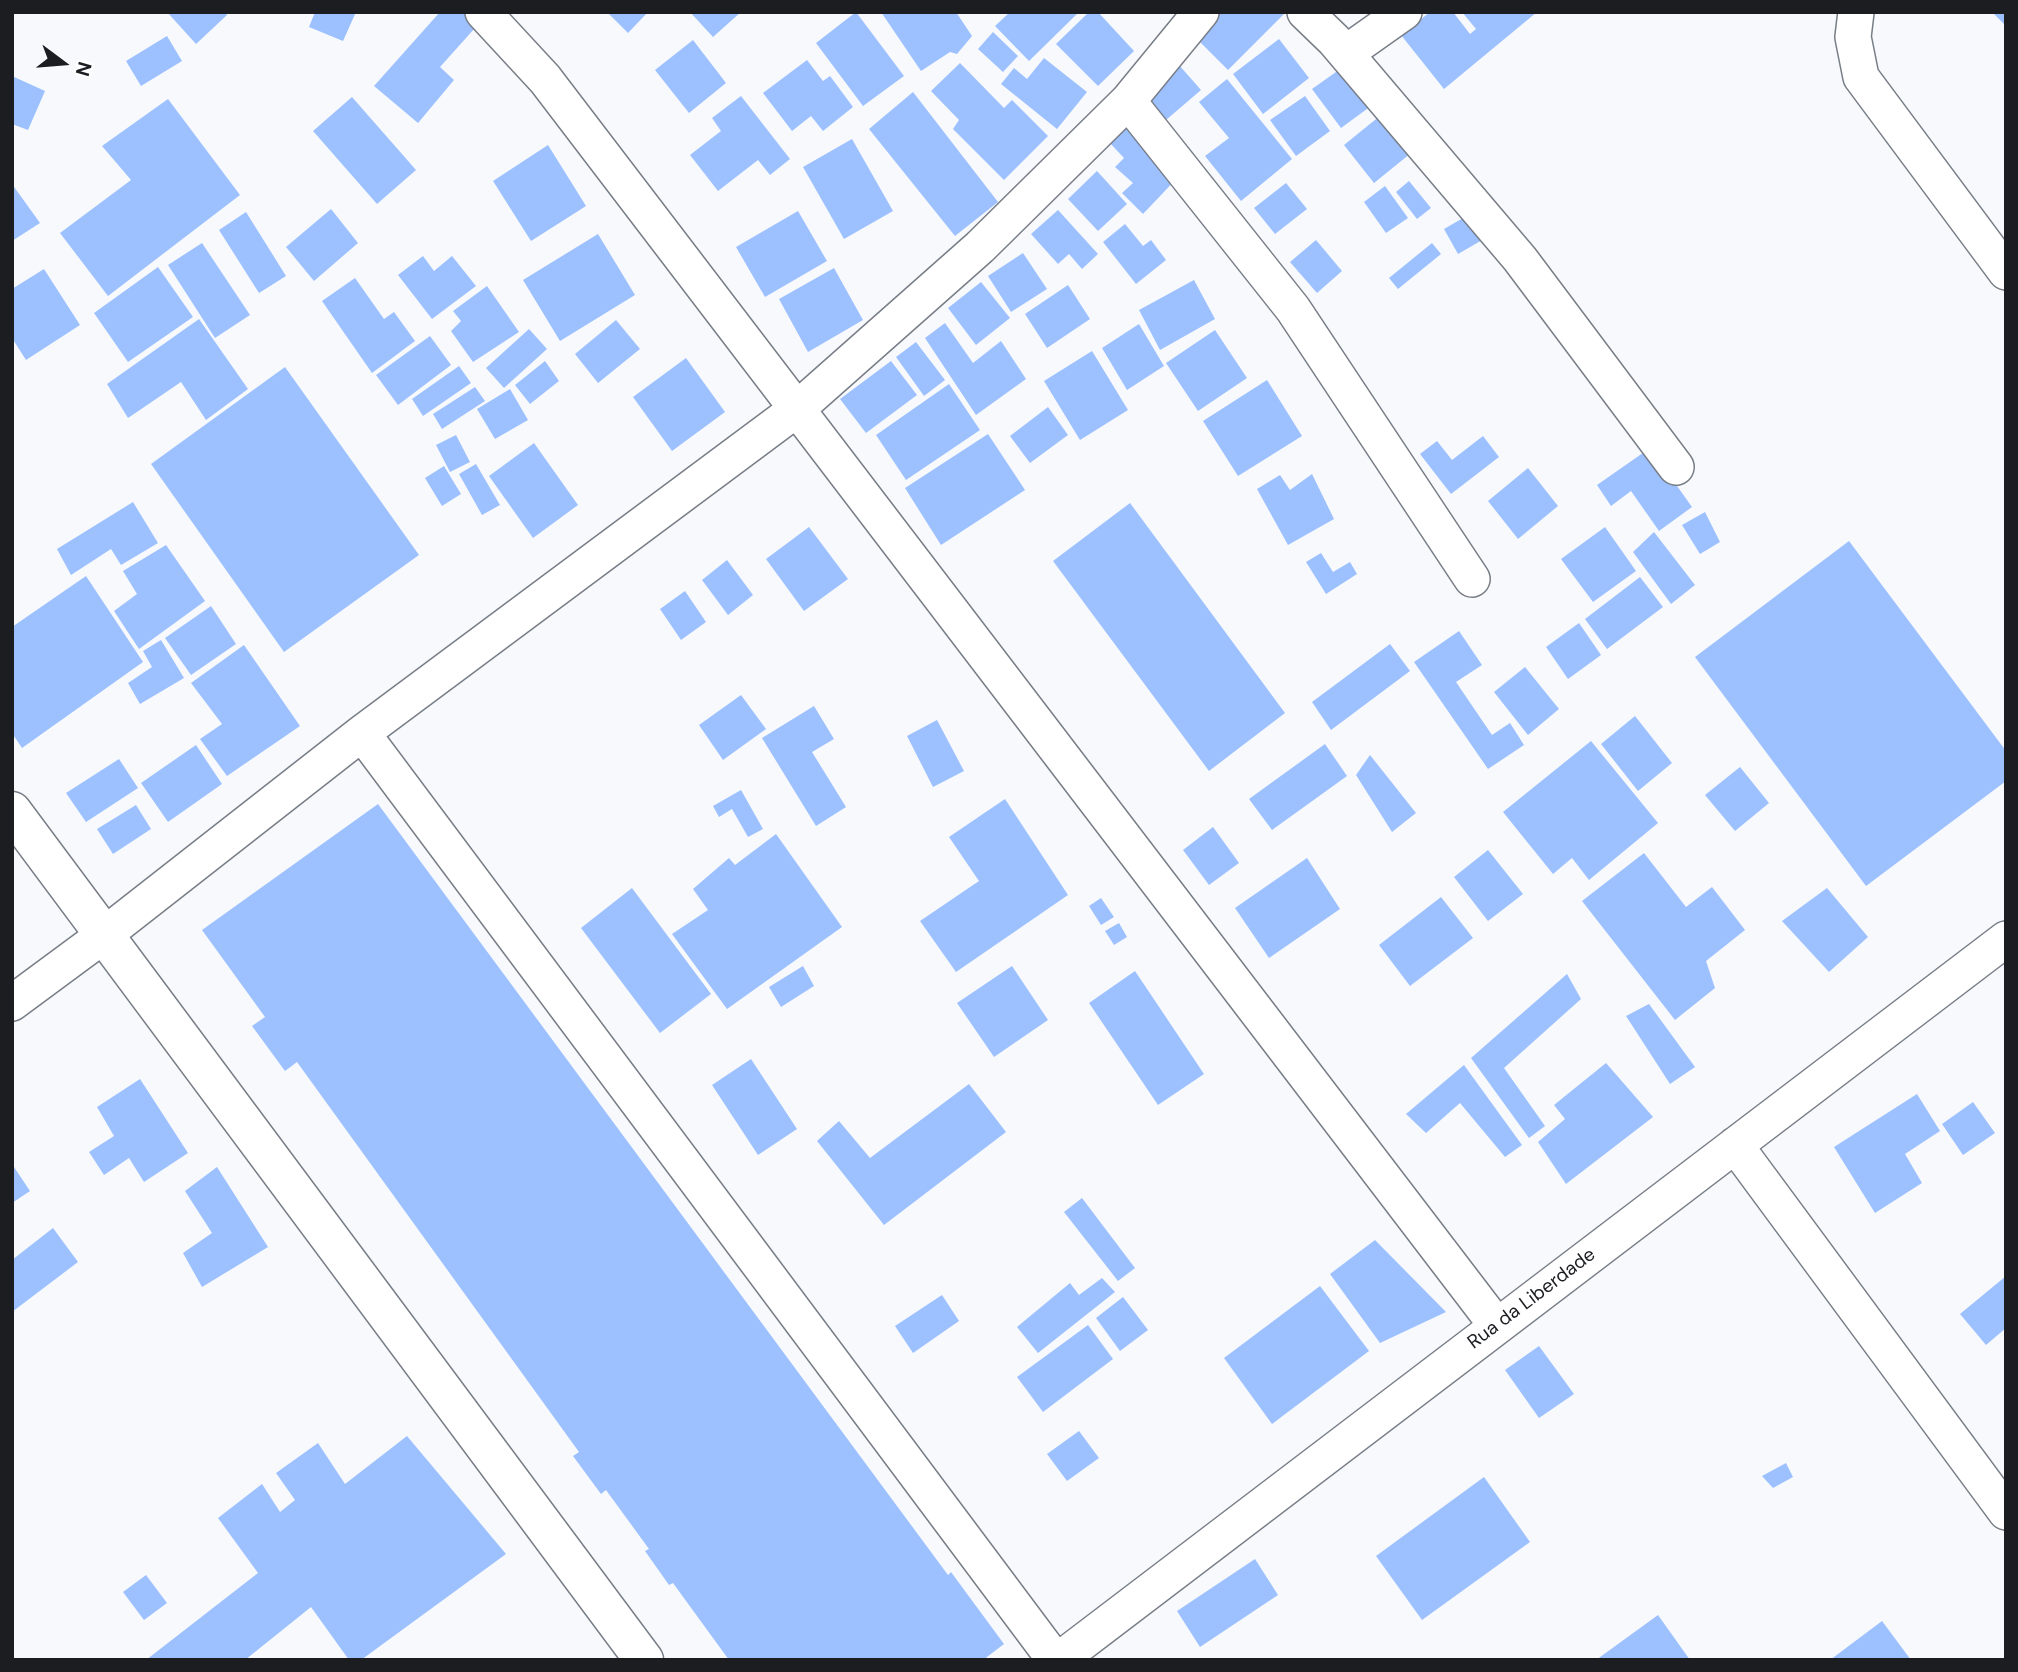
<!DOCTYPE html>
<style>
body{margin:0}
#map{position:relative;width:2018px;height:1672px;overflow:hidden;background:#f7f9fd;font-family:"DM Sans",sans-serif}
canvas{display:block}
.frame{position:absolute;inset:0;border:14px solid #1b1d21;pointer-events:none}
.north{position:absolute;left:28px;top:28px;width:70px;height:70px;-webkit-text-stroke:5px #fff;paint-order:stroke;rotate:106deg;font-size:19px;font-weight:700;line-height:28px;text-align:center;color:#1b1d21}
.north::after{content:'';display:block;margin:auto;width:24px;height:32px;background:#1b1d21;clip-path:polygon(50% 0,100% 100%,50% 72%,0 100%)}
</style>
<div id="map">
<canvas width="2018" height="1672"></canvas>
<div class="frame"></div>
<div class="north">N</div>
</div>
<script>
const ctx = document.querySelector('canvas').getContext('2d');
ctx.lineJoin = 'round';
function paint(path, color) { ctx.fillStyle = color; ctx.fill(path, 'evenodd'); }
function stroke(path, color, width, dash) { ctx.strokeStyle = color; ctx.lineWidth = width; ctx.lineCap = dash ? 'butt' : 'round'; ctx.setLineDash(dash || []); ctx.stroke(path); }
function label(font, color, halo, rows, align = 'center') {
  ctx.font = font + ' "DM Sans",sans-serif'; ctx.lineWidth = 5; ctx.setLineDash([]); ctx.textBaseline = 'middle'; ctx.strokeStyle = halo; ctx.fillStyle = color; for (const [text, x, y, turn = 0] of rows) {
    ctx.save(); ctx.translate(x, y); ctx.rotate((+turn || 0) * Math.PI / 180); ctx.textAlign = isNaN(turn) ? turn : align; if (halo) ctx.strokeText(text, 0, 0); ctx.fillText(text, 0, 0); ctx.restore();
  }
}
paint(new Path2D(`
 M167,12H225L227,15L196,44Z
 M315,12H356L343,41L309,27Z
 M440,12H475L483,19L440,67L454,80L418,123L374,86Z
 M607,12H648L628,33Z
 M690,12H741L713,37Z
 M856,12L904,76L863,106L816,43Z
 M881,12H956L972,36L957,54L950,52L921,71Z
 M1010,12H1079L1029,61L995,26Z
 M1089,12H1098L1134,51L1098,86L1056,44Z
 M1220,12H1282L1284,14L1228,70L1195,37Z
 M1430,12H1453L1470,34L1476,29L1462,12H1537L1444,89L1401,35Z
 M1992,12H2006V26Z
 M993,32L1018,56L1003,72L978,49Z
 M167,36L182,61L141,86L126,61Z
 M1279,39L1309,78L1263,114L1233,74Z
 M693,40L726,83L689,113L655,70Z
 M1044,58L1087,92L1057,129L1001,84L1014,68L1027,79Z
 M807,60L823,81L830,76L853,107L823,131L811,116L792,131L763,93Z
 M960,63L1004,108L1012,100L1048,136L1004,180L953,129L959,120L931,91Z
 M1179,65L1201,90L1166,120L1145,95Z
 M1343,67L1371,106L1341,128L1312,89Z
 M12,76L45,91L28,130L12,124Z
 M1227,79L1292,159L1241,201L1205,156L1229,138L1199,102Z
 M913,92L998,202L955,236L869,129Z
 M741,96L790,159L770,175L758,160L718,191L690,155L721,131L712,118Z
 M1305,96L1330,131L1296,156L1270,120Z
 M352,97L416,170L377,204L313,131Z
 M168,99L240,195L108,296L60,233L131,180L102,146Z
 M1386,111L1416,149L1374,183L1344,145Z
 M1128,121L1181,174L1143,214L1122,193L1133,183L1115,167L1124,158L1108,141Z
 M852,139L893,211L844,239L803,167Z
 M548,145L586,206L531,241L493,181Z
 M1097,171L1127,204L1098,231L1068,199Z
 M1409,181L1431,208L1417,219L1396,192Z
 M1286,183L1307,209L1275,234L1254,208Z
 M12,184L40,223L12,241Z
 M1385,186L1408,218L1386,233L1364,202Z
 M331,209L358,243L314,281L286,247Z
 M1058,210L1098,254L1082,269L1069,254L1058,264L1031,234Z
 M798,211L827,261L765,297L736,247Z
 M246,212L286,276L259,293L219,230Z
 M1470,214L1484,239L1458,254L1444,229Z
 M1125,224L1143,246L1151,240L1166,260L1136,284L1103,242Z
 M598,234L635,295L560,341L523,280Z
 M1316,240L1342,271L1317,293L1290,262Z
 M202,243L250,315L215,338L168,265Z
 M1432,243L1441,254L1398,289L1389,278Z
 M1023,253L1047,289L1011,312L988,276Z
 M423,256L434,271L452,256L476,286L432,319L398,275Z
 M158,267L193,317L128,362L94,313Z
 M834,268L863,320L808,352L779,299Z
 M44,269L80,325L26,360L12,338V289Z
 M355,278L384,319L394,312L415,341L372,373L322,301Z
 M1194,280L1215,319L1160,350L1139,310Z
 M981,282L1010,318L976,345L948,308Z
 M1068,285L1090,319L1047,348L1025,314Z
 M487,286L519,332L473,362L451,331L461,321L453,311Z
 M199,319L248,389L206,420L181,382L128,418L107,384Z
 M616,320L640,349L598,383L575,354Z
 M945,323L973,363L1001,341L1026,379L976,415L925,338Z
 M1139,324L1164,366L1127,390L1102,348Z
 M529,329L547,349L504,388L486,368Z
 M1215,330L1247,378L1198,411L1166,363Z
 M430,336L451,365L398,405L376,375Z
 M916,342L945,380L924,396L896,357Z
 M1092,351L1128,410L1080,440L1044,381Z
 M686,358L725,412L672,451L633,397Z
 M545,361L559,381L530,404L515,385Z
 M891,361L917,395L866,433L840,399Z
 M459,366L471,383L423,416L412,399Z
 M285,367L419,555L284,652L151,464Z
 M1267,380L1302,436L1238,476L1203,421Z
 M949,384L980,430L906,480L876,435Z
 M475,387L485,401L442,429L433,414Z
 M510,389L528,420L495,439L477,409Z
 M1048,407L1068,435L1030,463L1010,436Z
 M988,434L1025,490L941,545L905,488Z
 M456,435L470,462L450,472L436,445Z
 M1483,436L1499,457L1451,494L1420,454L1437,441L1452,460Z
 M534,443L578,505L533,538L489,476Z
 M1650,448L1692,507L1659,531L1631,491L1611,506L1597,485Z
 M476,464L500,505L482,515L459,474Z
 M444,466L461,494L442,506L425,478Z
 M1528,468L1558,506L1518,539L1488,501Z
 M1312,474L1334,519L1288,545L1257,489L1280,475L1290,490Z
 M133,502L158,543L121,565L111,549L71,575L57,549Z
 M1130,503L1285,713L1209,771L1053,561Z
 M1705,512L1720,542L1700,554L1682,525Z
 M809,527L848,579L804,611L766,559Z
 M1605,527L1636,571L1593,602L1561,559Z
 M1654,532L1695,585L1671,604L1633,552Z
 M1849,541L2006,751V781L1866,886L1695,657Z
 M166,545L205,601L139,649L114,611L137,594L123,571Z
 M1321,553L1333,572L1350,562L1357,574L1326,594L1306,562Z
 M727,560L753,595L728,615L702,580Z
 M86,576L143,662L22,748L12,733V627Z
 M1640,577L1663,607L1607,649L1585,619Z
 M685,591L706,622L681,640L660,609Z
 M211,606L236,644L191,675L165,638Z
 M1579,623L1601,655L1568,679L1546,647Z
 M1459,631L1482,665L1456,682L1492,735L1510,723L1524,745L1488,769L1414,662Z
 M161,640L184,678L140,704L128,683L152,667L143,651Z
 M1390,644L1410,671L1331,730L1312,702Z
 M244,645L300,726L227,776L200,739L222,724L191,683Z
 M1525,667L1559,709L1528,735L1494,692Z
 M741,695L766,729L723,760L699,725Z
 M814,706L834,739L812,752L846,807L816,826L762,738Z
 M1635,716L1672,763L1638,791L1601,744Z
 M937,720L964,771L933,787L907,736Z
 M1591,741L1658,823L1589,880L1572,858L1553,874L1503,812Z
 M1325,744L1347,776L1272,830L1249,799Z
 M196,745L222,784L168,822L141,783Z
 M1370,755L1416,813L1392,832L1356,775Z
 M119,759L138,788L86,822L66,793Z
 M1740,767L1769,803L1735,831L1705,795Z
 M741,790L763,829L748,837L732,809L719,817L713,806Z
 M1005,799L1068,895L956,972L920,921L979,881L949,837Z
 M378,804L948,1575L951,1572L1004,1644L983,1660H729L673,1583L669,1585L645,1551L649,1549L606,1490L601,1494L573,1456L579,1452L297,1062L285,1071L252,1026L265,1017L202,930Z
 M136,805L151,829L113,854L97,829Z
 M1213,827L1239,863L1209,885L1183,850Z
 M776,834L842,927L727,1009L672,934L708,910L693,889L729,858L735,865Z
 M1488,850L1523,894L1488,921L1454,877Z
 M1644,853L1686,907L1712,887L1745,930L1706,961L1715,988L1675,1020L1582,901Z
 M1307,858L1340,909L1269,958L1235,908Z
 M632,888L711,994L660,1033L581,928Z
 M1827,888L1868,937L1829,972L1782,921Z
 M1441,897L1473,938L1410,986L1379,945Z
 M1101,898L1114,917L1101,925L1089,906Z
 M1119,923L1127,937L1114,945L1105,931Z
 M803,966L814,986L781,1007L769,987Z
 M1012,966L1048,1020L994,1057L957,1003Z
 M1135,971L1204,1074L1158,1105L1089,1003Z
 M1567,974L1581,999L1504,1068L1545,1126L1529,1138L1471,1058Z
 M1649,1004L1695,1067L1670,1084L1626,1016Z
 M751,1059L797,1129L758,1155L712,1085Z
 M1606,1063L1653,1117L1566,1184L1538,1142L1565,1119L1554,1105Z
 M1464,1065L1522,1145L1505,1157L1460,1103L1426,1133L1406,1114Z
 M140,1079L188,1153L144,1182L129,1158L104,1175L89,1152L114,1136L97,1107Z
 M969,1084L1006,1132L884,1225L817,1141L839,1121L870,1158Z
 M1917,1094L1940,1131L1905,1154L1922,1183L1875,1213L1834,1147Z
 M1973,1102L1995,1133L1963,1155L1942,1124Z
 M12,1164L30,1191L12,1203Z
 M217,1167L268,1247L202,1287L183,1253L212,1233L185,1191Z
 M1082,1198L1135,1268L1118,1281L1064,1212Z
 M53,1228L78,1262L12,1312V1260Z
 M1375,1240L1446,1312L1380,1343L1330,1274Z
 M2006,1276V1328L1986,1345L1960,1314Z
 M1102,1278L1115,1292L1038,1353L1017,1327L1070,1283L1079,1295Z
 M1320,1286L1369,1351L1272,1424L1224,1358Z
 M942,1295L959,1321L913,1353L895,1326Z
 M1123,1297L1148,1330L1120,1351L1096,1318Z
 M1088,1325L1113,1359L1043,1412L1017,1377Z
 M1539,1346L1574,1394L1539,1418L1505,1370Z
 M1079,1431L1099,1458L1067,1481L1047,1454Z
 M407,1436L506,1554L361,1660H349L311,1607L245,1660H146L258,1573L218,1518L262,1484L280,1512L295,1500L276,1473L318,1443L345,1484Z
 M1786,1463L1793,1477L1773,1488L1762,1476Z
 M1484,1477L1530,1542L1422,1620L1376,1556Z
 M1255,1559L1278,1595L1200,1647L1177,1611Z
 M146,1575L167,1603L144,1620L123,1592Z
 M1658,1615L1690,1660H1596Z
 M1882,1621L1911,1660H1830Z`), '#9dc1ff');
const street = new Path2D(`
 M483,12L545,79L1497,1326
 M1305,12L1334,40L1520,259L1676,467
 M1856,12L1853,37L1861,77L2006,272
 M1346,53L1404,12
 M1128,101L1293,309L1472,579
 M362,733L1055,1660
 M12,1003L104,935L362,733L797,409L980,247L1128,101L1201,12
 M1735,1145L2006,1512
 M1059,1660L2006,939`);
const secondary = new Path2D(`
 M12,811L644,1660`);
stroke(street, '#787e87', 38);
stroke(secondary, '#787e87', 41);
stroke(street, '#fff', 35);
stroke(secondary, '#fff', 38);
label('19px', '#1b1d21', '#fff', [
 ["Rua da Liberdade",1532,1299,-37]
]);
</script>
